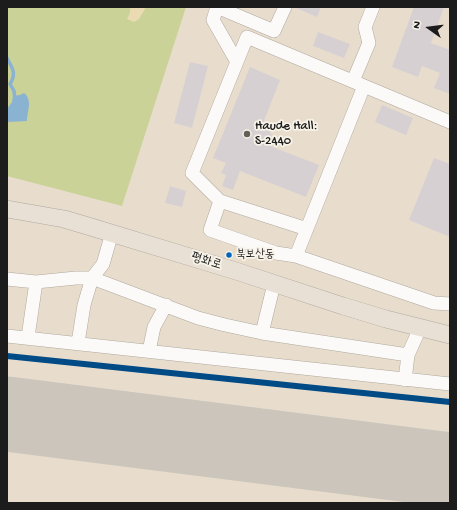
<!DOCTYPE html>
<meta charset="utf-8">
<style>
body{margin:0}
#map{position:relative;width:457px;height:510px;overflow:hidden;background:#e8ddcd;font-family:"Gochi Hand",sans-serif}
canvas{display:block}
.frame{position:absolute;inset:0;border:8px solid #1c1c1c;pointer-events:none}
.north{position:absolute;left:409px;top:8px;width:40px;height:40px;-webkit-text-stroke:3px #f7f3e8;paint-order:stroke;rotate:284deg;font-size:11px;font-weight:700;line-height:16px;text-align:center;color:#1c1c1c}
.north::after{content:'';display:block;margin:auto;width:14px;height:18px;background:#1c1c1c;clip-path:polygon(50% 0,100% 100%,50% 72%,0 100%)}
</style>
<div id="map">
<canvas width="457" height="510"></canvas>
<div class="frame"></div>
<div class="north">N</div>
</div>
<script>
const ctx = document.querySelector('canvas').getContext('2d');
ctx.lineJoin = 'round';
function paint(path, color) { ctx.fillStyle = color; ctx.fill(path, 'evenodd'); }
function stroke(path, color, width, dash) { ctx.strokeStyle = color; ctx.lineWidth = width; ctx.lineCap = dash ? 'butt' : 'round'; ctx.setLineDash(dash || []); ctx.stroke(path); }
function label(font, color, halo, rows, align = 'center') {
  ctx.font = font + ' "Gochi Hand","Poor Story",sans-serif'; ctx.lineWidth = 3.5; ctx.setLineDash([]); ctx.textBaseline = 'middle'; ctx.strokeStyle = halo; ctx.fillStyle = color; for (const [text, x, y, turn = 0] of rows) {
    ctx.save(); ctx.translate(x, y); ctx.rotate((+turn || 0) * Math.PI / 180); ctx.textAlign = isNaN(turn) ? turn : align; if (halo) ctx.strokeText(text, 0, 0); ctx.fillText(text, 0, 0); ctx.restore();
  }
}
paint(new Path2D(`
 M7,7H186L122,206L7,176Z`), '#cad298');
paint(new Path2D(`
 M130,7H146L139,19L134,22L127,19L130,13Z`), '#ebdbb3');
paint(new Path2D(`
 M24,93C33,100 27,112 27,121L7,122V109L12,102L13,96L20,95Z`), '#8ab2d1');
stroke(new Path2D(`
 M7,58C12,68 17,73 10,84L14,91L15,101`), '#8ab2d1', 3.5);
stroke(new Path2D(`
 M7,414L450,470`), '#cbc5bc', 75);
paint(new Path2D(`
 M294,7H321L317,17Z
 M414,7H444L431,43L450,50V94L434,88L440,73L422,66L418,77L392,67Z
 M318,32L350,44L344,58L313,46Z
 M190,62L208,66L192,128L174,123Z
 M250,67L280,80L262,126L269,129L273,139L270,146L319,165L306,197L240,171L233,190L222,186L226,175L221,173L226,163L213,158Z
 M382,105L413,118L406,135L375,122Z
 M434,158L450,164V237L409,220Z
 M170,186L186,191L182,207L165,203Z`), '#d6d0d2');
const minor = new Path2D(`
 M217,7L274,31L285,7
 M217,7L213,20L237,62
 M353,81L369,43L365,27L373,7
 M220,201L192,173L247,37L450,122
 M307,229L220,201L210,230L276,253L296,256L434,303L450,304
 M296,256L364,86
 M7,279L36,282L76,278H92L198,318L225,325L262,333L408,355
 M262,333L274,284
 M7,336L450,384
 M28,337L36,282
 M78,343L84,305L92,278L103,264L112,233
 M149,351L154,327L166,305
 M405,380L408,355L420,328`);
const major = new Path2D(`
 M7,209L64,219L91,227L236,271L343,306L386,319L450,335`);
stroke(minor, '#afa89e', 14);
stroke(major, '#afa89e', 18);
stroke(minor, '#fcfaf8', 13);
stroke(major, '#e8e0d4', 17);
stroke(new Path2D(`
 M7,356L450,402`), '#004a85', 6);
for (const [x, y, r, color] of [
 [247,134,4,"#63605a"],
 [229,255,3.5,"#0065bd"]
]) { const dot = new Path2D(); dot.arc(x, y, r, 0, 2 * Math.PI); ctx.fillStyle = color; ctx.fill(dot); stroke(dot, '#f7f3e8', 1.5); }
label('12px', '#1c1c1c', '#f7f3e8', [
 ["북보산동",236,255]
], 'left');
label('13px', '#1c1c1c', '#f7f3e8', [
 ["Haude Hall:",255,127],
 ["S-2440",255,142]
], 'left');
label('13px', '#1c1c1c', '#f7f3e8', [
 ["평화로",206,262,17]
]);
</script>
